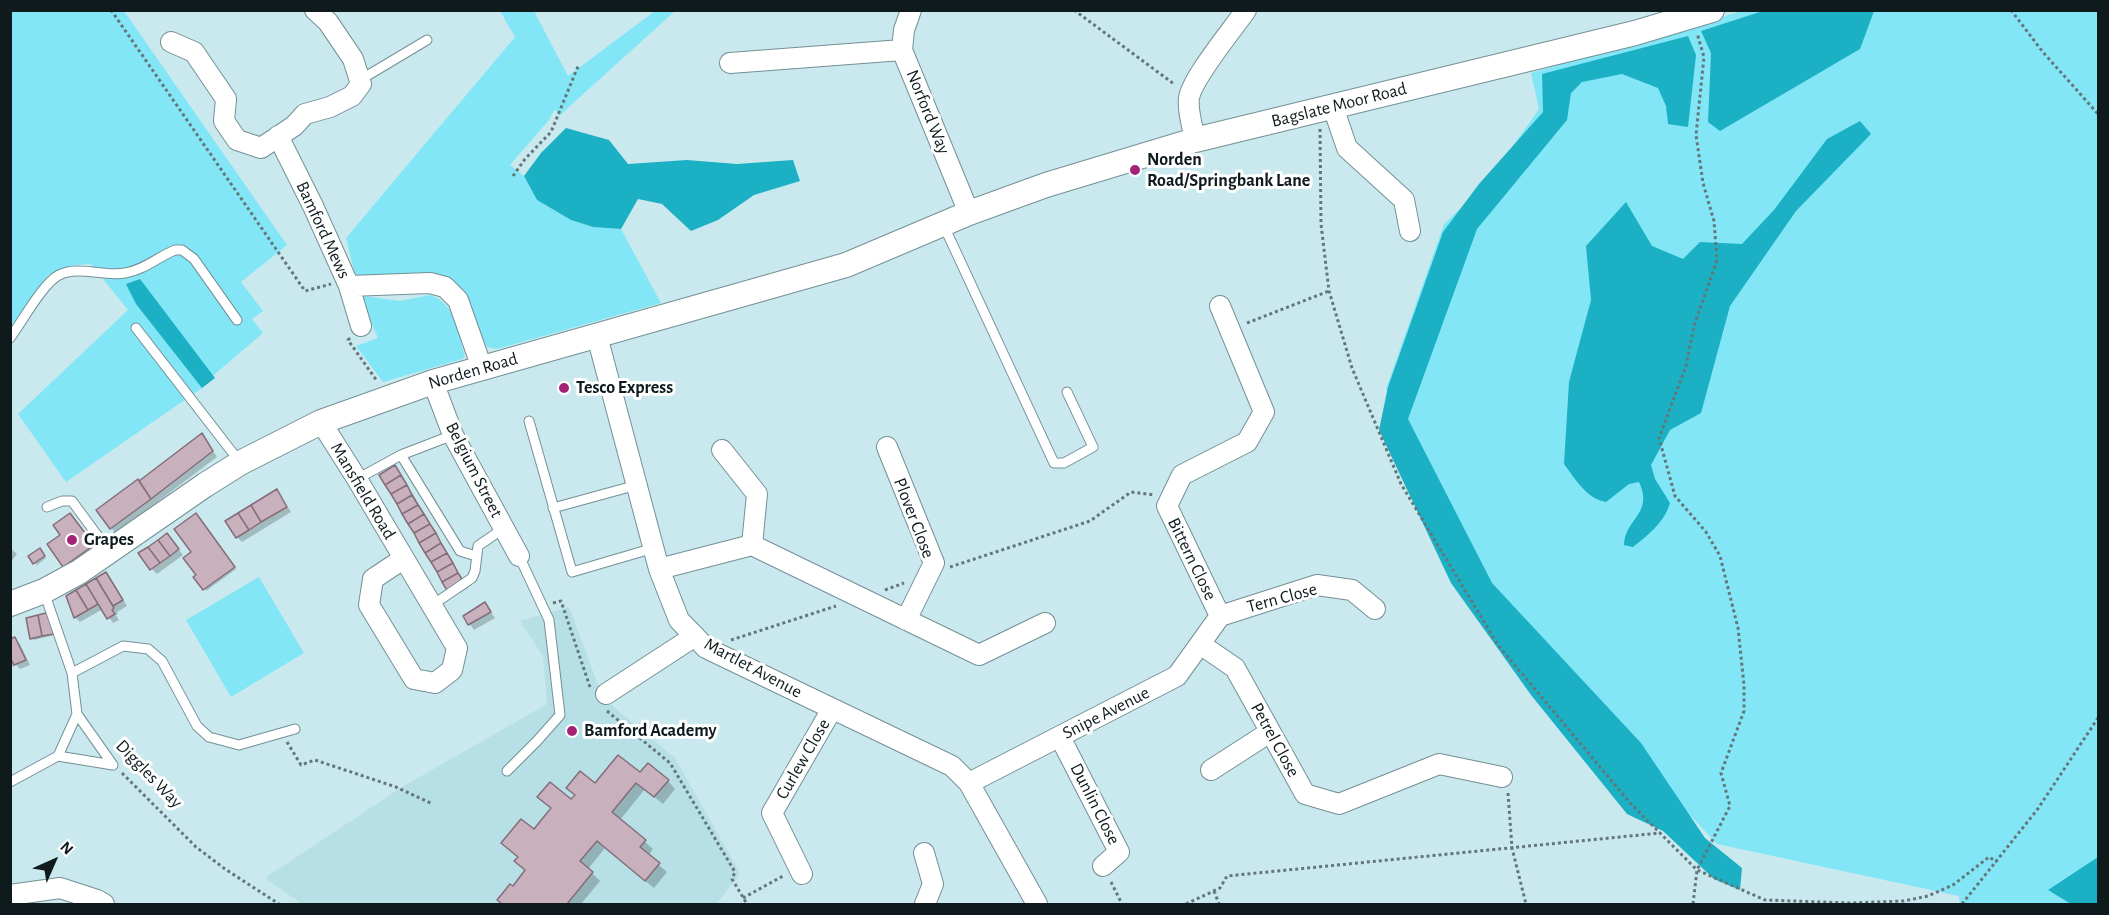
<!DOCTYPE html>
<style>
body{margin:0}
#map{position:relative;width:2109px;height:915px;overflow:hidden;background:#cae9ee;font-family:"Alegreya Sans",sans-serif}
canvas{display:block}
.frame{position:absolute;inset:0;border:12px solid #0f1a1c;pointer-events:none}
.north{position:absolute;left:24px;top:831px;width:60px;height:60px;-webkit-text-stroke:4px #fff;paint-order:stroke;rotate:45deg;font-size:16px;font-weight:700;line-height:24px;text-align:center;color:#0f1a1c}
.north::after{content:'';display:block;margin:auto;width:21px;height:27px;background:#0f1a1c;clip-path:polygon(50% 0,100% 100%,50% 72%,0 100%)}
</style>
<div id="map">
<canvas width="2109" height="915"></canvas>
<div class="frame"></div>
<div class="north">N</div>
</div>
<script>
const ctx = document.querySelector('canvas').getContext('2d');
ctx.lineJoin = 'round';
function paint(path, color) { ctx.fillStyle = color; ctx.fill(path, 'evenodd'); }
function stroke(path, color, width, dash) { ctx.strokeStyle = color; ctx.lineWidth = width; ctx.lineCap = dash ? 'butt' : 'round'; ctx.setLineDash(dash || []); ctx.stroke(path); }
function label(font, color, halo, rows, align = 'center') {
  ctx.font = font + ' "Alegreya Sans",sans-serif'; ctx.lineWidth = 6; ctx.setLineDash([]); ctx.textBaseline = 'middle'; ctx.strokeStyle = halo; ctx.fillStyle = color; for (const [text, x, y, turn = 0] of rows) {
    ctx.save(); ctx.translate(x, y); ctx.rotate((+turn || 0) * Math.PI / 180); ctx.textAlign = isNaN(turn) ? turn : align; if (halo) ctx.strokeText(text, 0, 0); ctx.fillText(text, 0, 0); ctx.restore();
  }
}
paint(new Path2D(`
 M569,607L603,698L675,758L739,871L738,877L716,904H302L265,878L402,787L547,704L543,656L520,621Z`), '#b7dfe6');
paint(new Path2D(`
 M11,11H124L287,245L241,282L263,311L252,319L263,333L201,386L202,388L66,482L18,414L128,310L91,264L75,265L48,275L11,326Z
 M500,11H534L568,76L655,11H675L559,116L555,109L549,120L510,165L524,176L537,200L571,220L593,227L621,229L661,303L497,349L483,346L463,296L364,277L355,274L346,238L515,37Z
 M1742,11H2098V904H1960L1959,896L1717,844L1487,597L1386,389L1444,224L1487,183L1539,109L1531,73Z
 M430,295C456,303 458,334 465,356L462,359L383,382L356,346L378,338L366,311L363,296L400,301Z
 M259,577L304,653L231,697L186,620Z`), '#82e6f6');
paint(new Path2D(`
 M1766,10L1874,11L1860,49L1720,131L1708,122L1711,53L1701,31Z
 M1688,36L1696,55L1688,127L1668,124L1666,106L1658,88L1622,74L1582,82L1571,93L1567,120L1477,229L1408,419L1492,583L1641,743L1705,838L1742,868L1740,890L1714,879L1663,831L1627,814L1531,695L1451,583L1379,430L1388,387L1443,232L1479,184L1543,112L1542,74Z
 M1860,121L1871,134L1796,211L1730,306L1701,413L1670,430L1651,465L1655,479L1670,503C1664,523 1648,535 1633,547L1624,545C1625,518 1654,514 1639,482L1629,484L1606,502C1586,498 1576,480 1564,464L1569,382L1591,300L1586,246L1626,202L1652,246L1683,259L1700,242L1742,244L1774,210L1827,139Z
 M566,128L609,140L628,164L687,160L737,164L793,160L800,181L754,195L718,220L691,231L662,204L638,199L621,229L593,227L571,220L537,200L524,176L541,153Z
 M140,279L215,378L202,388L136,304L126,284Z
 M2098,857V904H2071L2048,890Z`), '#1bb0c4');
paint(new Path2D(`
 M206,440L217,457L116,533L111,528L139,483Z
 M395,467L400,472L468,588L454,596L449,591Z
 M277,491L291,512L242,542L237,537Z
 M198,517L236,569L206,591L193,552Z
 M167,535L183,555L157,574L152,569Z
 M10,548L17,554L10,563Z
 M42,552L46,558L37,565L34,563Z
 M106,574L111,579L127,606L117,612L118,614L116,615L119,620L113,623L103,609L80,622L75,617L67,596Z
 M485,604L495,618L474,630L465,617Z
 M49,614L55,635L34,640L32,638Z
 M15,639L20,644L30,665L20,669L16,665L10,668V641Z
 M640,774L668,781L675,789L663,804L645,789L620,820L653,849L648,856L667,872L654,888L605,848L588,869L600,881L581,904H503L499,900L513,888L526,871L534,831L552,809L539,797L572,801L595,785Z`), '#0003');
const building = new Path2D(`
 M202,433L213,451L151,499L139,481Z
 M395,465L401,475L385,485L379,475Z
 M401,475L407,485L391,494L385,485Z
 M138,479L151,499L110,529L96,510Z
 M407,485L412,495L397,504L391,494Z
 M277,489L287,507L261,522L251,505Z
 M412,495L418,505L402,514L397,504Z
 M251,505L261,522L249,530L238,513Z
 M418,505L424,514L408,524L402,514Z
 M70,513L94,545L63,567L47,544L60,535L53,525Z
 M196,513L235,567L203,590L193,577L196,575L183,558L191,552L174,529Z
 M238,513L249,530L236,538L225,521Z
 M424,514L430,524L414,533L408,524Z
 M430,524L436,533L419,543L414,533Z
 M167,533L179,549L170,556L158,540Z
 M436,533L441,543L425,553L419,543Z
 M158,540L170,556L160,563L148,547Z
 M441,543L447,553L431,562L425,553Z
 M148,547L160,563L150,570L138,553Z
 M40,548L45,556L33,564L28,556Z
 M447,553L453,563L437,572L431,562Z
 M453,563L458,573L442,582L437,572Z
 M106,572L123,600L113,606L96,578Z
 M458,573L464,582L448,592L442,582Z
 M96,578L114,608L112,610L115,614L107,619L86,584Z
 M86,584L98,604L88,610L76,590Z
 M76,590L88,610L74,618L66,596Z
 M485,602L491,612L468,625L463,616Z
 M50,612L54,634L42,636L38,615Z
 M38,615L42,636L30,639L26,618Z
 M15,637L26,660L14,665L10,657V639Z
 M618,755L640,772L648,763L669,780L654,797L636,783L612,812L646,840L640,847L660,863L645,881L597,841L580,861L593,872L567,904H502L497,900L510,884L513,886L525,870L514,861L518,857L501,843L521,819L534,829L551,808L537,797L550,782L571,799L575,795L566,788L580,771L595,783Z`);
paint(building, '#c9b0bd');
stroke(building, '#846d79', 1.5);
const service = new Path2D(`
 M360,80L427,40
 M943,224L1054,463H1064L1093,447L1067,392
 M136,328L239,461
 M10,338C22,322 43,283 59,275C78,265 104,277 125,273C144,270 158,257 175,250H182L194,259L237,320
 M529,421L572,572L654,548
 M401,455L460,551L476,556
 M357,479L401,455L453,435
 M47,507L62,501H72L108,550
 M553,508L637,485
 M44,592L72,673L77,714L113,765
 M431,606L472,578L475,571L478,546L504,528
 M72,673L123,646L148,649L162,661L197,726L209,737L239,745L295,729
 M77,714L58,756L113,765
 M507,771L537,741L560,715L549,620L519,556
 M10,782L58,756`);
const minor = new Path2D(`
 M911,10L904,30L902,50L969,213
 M171,42L194,52L226,99L224,121L237,140L261,148L294,126L305,114L330,107L352,96L361,84L353,59L328,22L315,10
 M730,63L902,50
 M1333,107L1347,148L1404,200L1410,231
 M278,136L313,206L349,286L430,283L445,287L458,300L482,368
 M1195,140C1193,127 1187,111 1189,98C1192,78 1233,29 1246,10
 M349,286L361,326
 M1220,306L1264,412L1247,442L1182,475L1167,506L1220,616
 M597,336L659,569L679,620L706,648L952,766L969,783L1037,904
 M433,382L453,435L519,556
 M321,422L357,479L457,648L452,670L435,683L414,679L369,605L373,579L403,559
 M887,447L934,563L906,620
 M722,450L757,494L752,545L979,655L1045,623
 M659,569L752,545
 M1220,616L1317,585L1352,590L1375,609
 M1200,644L1235,668L1305,794L1339,804L1439,764L1502,777
 M606,694L695,636
 M1060,737L1119,852L1103,866
 M1211,770L1270,732
 M969,783L1177,676L1220,616
 M924,853L933,884L925,904
 M802,874L772,813L832,709
 M10,895L60,888L97,900L104,904`);
const tertiary = new Path2D(`
 M10,604L44,591L79,572L205,485L240,463L321,422L433,382L846,265L969,213L1046,185L1195,140L1635,33L1712,10`);
stroke(service, '#739095', 11);
stroke(minor, '#739095', 22);
stroke(tertiary, '#739095', 26);
stroke(new Path2D(`
 M111,10L305,291L331,284
 M1074,10L1174,84
 M2011,10L2042,51L2098,114
 M1320,129L1321,224L1329,291L1352,368L1401,484L1498,645L1631,804L1697,870L1765,900L1850,903L1904,901L1928,896L1953,885L1989,857L1997,862
 M513,176L525,159L551,132L579,64
 M1247,323L1329,291
 M350,338L348,340L377,381
 M950,567L1090,521L1131,492L1155,495
 M885,590L904,583
 M553,603L561,601L590,687
 M731,640L836,606
 M607,711L670,763L735,872L732,879L747,904
 M287,742L301,765L315,760L396,787L433,804
 M122,773L196,847L225,869L279,904
 M1508,793L1512,848L1526,904
 M1111,882L1122,904
 M1214,891L1219,904
 M743,898L783,876
 M1186,904L1220,888L1227,876L1660,833
 M1693,904L1697,870L1730,806L1721,773L1744,711V685L1738,628L1720,556L1706,532L1675,496L1659,438L1686,366L1694,326L1717,260L1714,221L1703,183L1696,135L1704,57L1697,33
 M1962,904L2037,810L2098,718`), '#63777b', 3, [3, 3]);
stroke(service, '#fff', 9);
stroke(minor, '#fff', 20);
stroke(tertiary, '#fff', 24);
for (const [x, y, r, color] of [
 [1135,170,6,"#a22376"],
 [564,388,6,"#a22376"],
 [72,540,6,"#a22376"],
 [572,731,6,"#a22376"]
]) { const dot = new Path2D(); dot.arc(x, y, r, 0, 2 * Math.PI); ctx.fillStyle = color; ctx.fill(dot); stroke(dot, '#fff', 2); }
label('18px', '#0f1a1c', '#fff', [
 ["Bagslate Moor Road",1339,105,-14],
 ["Norford Way",928,112,68],
 ["Bamford Mews",323,230,65],
 ["Norden Road",473,371,-16],
 ["Belgium Street",474,470,63],
 ["Mansfield Road",363,491,59],
 ["Plover Close",914,518,69],
 ["Bittern Close",1192,559,64],
 ["Tern Close",1282,598,-15],
 ["Martlet Avenue",753,668,28],
 ["Snipe Avenue",1106,713,-27],
 ["Petrel Close",1275,740,61],
 ["Curlew Close",803,759,-60],
 ["Diggles Way",149,774,46],
 ["Dunlin Close",1095,804,63]
]);
label('bold 18px', '#0f1a1c', '#fff', [
 ["Norden",1147,160],
 ["Road/Springbank Lane",1147,181],
 ["Tesco Express",576,388],
 ["Grapes",84,540],
 ["Bamford Academy",584,731]
], 'left');
</script>
